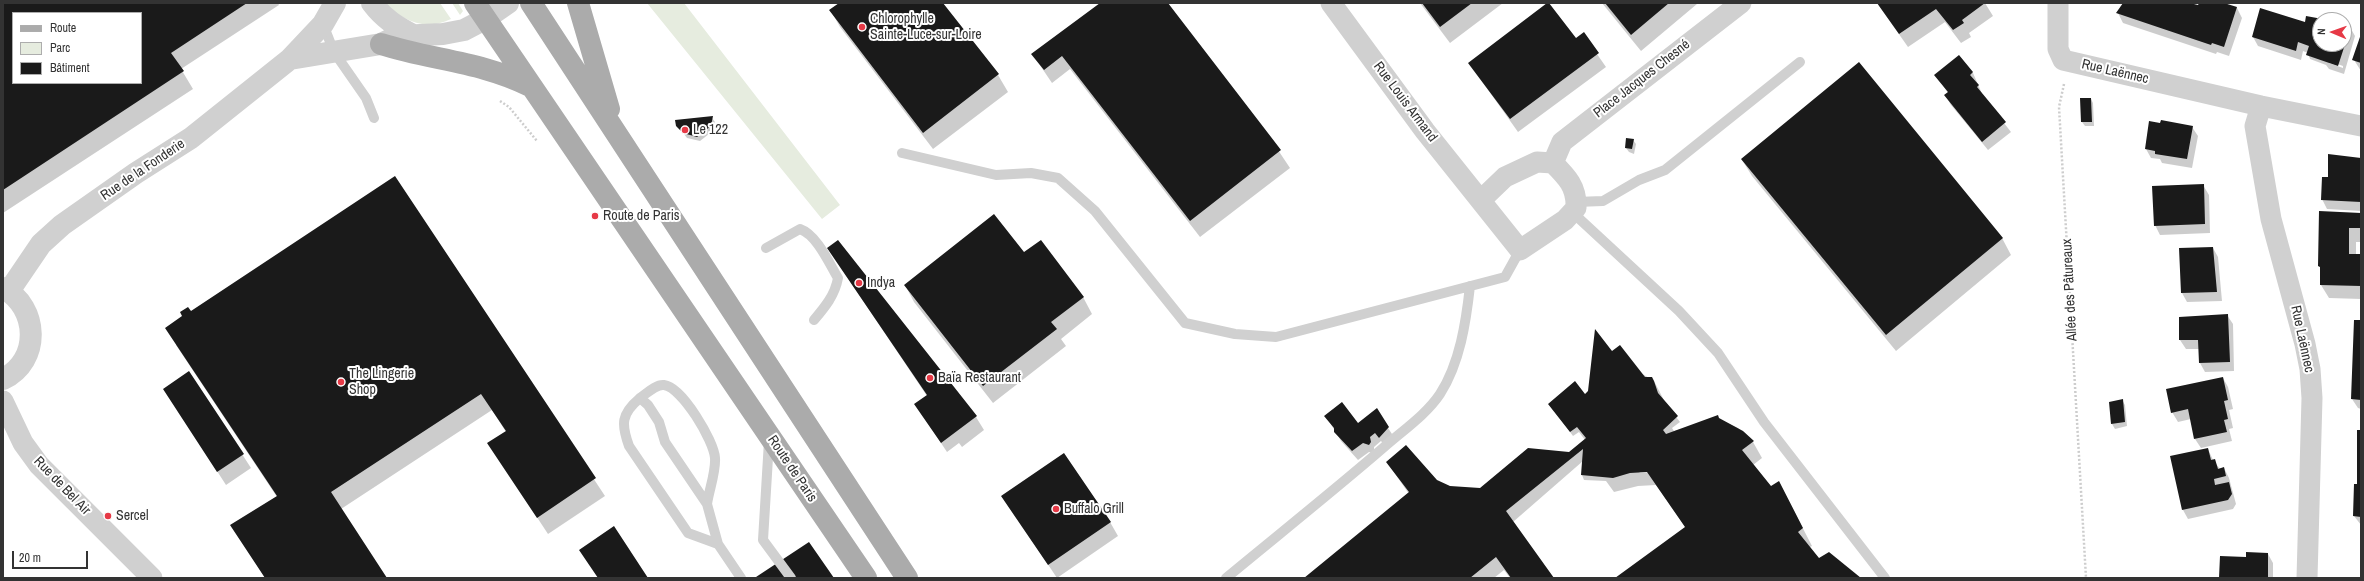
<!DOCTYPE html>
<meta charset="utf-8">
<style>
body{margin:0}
#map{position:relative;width:2364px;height:581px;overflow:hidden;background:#fff;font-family:"Archivo Narrow",sans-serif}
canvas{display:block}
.frame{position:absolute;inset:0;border:4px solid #333;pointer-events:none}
.legend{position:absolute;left:12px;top:12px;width:130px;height:72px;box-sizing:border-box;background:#fff;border:1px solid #adadad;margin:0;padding:5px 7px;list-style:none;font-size:12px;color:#333}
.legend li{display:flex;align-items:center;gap:8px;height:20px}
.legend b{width:20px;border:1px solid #adadad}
.north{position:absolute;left:2312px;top:12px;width:40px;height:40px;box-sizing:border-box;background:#fff;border:1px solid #adadad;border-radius:50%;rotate:272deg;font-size:11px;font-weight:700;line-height:16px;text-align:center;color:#333}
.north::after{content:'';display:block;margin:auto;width:14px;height:18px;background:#e63946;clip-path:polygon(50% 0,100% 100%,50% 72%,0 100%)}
.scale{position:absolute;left:12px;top:551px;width:76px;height:18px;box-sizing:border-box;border:2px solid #333;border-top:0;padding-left:5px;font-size:12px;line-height:14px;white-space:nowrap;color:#333;-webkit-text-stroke:3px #fff;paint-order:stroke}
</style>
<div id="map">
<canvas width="2364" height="581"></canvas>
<div class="frame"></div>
<ul class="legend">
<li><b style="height:5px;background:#ababab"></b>Route</li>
<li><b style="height:11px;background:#e6ecdf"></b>Parc</li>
<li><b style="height:11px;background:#1a1a1a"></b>Bâtiment</li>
</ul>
<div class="north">N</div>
<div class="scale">20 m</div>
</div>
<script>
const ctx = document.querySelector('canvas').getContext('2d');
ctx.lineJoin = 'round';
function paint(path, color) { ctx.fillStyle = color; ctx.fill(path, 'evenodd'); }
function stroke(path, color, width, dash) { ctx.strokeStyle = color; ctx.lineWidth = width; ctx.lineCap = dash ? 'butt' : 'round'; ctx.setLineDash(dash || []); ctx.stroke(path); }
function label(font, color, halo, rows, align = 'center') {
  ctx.font = font + ' "Archivo Narrow",sans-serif'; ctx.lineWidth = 4; ctx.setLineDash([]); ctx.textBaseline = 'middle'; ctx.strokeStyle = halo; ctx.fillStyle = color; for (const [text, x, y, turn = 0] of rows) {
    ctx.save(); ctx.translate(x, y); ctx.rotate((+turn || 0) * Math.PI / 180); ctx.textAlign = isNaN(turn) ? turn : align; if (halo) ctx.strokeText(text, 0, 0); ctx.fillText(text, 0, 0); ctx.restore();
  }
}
paint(new Path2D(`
 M383,3H440L451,19C423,32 404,20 383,3Z
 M452,3H458L463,11L460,15Z
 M647,3H684L840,205L822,219Z`), '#e6ecdf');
paint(new Path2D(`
 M3,3H278L279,5L181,69L193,89L3,213ZM13,13H141V83H13Z
 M840,3H942L998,75L1008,92L933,149L840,27L831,11Z
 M1102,3H1167L1268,135L1290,168L1200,237L1070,69L1052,83L1033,55Z
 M1420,3H1503L1450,43Z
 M1602,3H1696L1697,4L1641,51Z
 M1877,3H1985L1993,16L1969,33L1971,37L1961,43L1945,22L1908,47Z
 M2124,3H2187L2199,7L2200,3H2223L2237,8L2242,18L2229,56L2217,52L2216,54L2123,23L2118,13Z
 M2318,18L2326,20H2320V44H2344V25L2350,27L2355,36L2344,74L2329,69L2326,65L2310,59L2308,53L2303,51L2301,60L2258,46L2253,37L2317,21ZM2329,61L2343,66V68L2329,63Z
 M1583,34L1606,67L1518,132L1469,63L1576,40Z
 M2361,36V71L2354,60Z
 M1959,56L1973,73L1983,96L2011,132L1988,150L1951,105L1945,95L1948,93L1936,75Z
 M2091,99L2093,103L2094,126H2085L2082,122Z
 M712,118L715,122L714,130L700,141L687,138L677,125Z
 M2192,127L2198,136L2192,168L2162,163L2160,159L2151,158L2146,149Z
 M1633,140L1636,144L1634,154L1629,152L1626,148Z
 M2361,158V211L2327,209L2322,199Z
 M1742,160L2002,238L2011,255L1896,351L1752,176Z
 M395,178L605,496L548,534L488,443L506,432L492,410L341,509L386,578H265L232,525L277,497L176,345L190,312Z
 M2203,185L2209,195L2210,233L2160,235L2155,225Z
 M2320,212L2361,214V242H2356V255H2361V299L2329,298L2321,285V269L2319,266Z
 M2213,248L2218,257L2222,301L2187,302L2182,293Z
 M1024,254L1083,297L1092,314L1061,339L1066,346L993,403L914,302L905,285Z
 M837,262L976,417L984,430L962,447L959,443L947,452L921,413L927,396Z
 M2227,315L2233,324L2234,371L2205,372L2200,363L2199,349H2186L2180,340V318Z
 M2361,321V409L2358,408L2352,399Z
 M1616,358L1654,381L1666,404L1680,422L1672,428L1674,431L1719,419L1738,428L1753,442L1762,458L1753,465L1771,488L1779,482L1812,546L1810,547L1819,560L1829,553L1859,578H1616L1686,528L1656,485L1638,486L1614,492L1606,481L1584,480L1582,475L1583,461L1513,522L1552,578H1510L1504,570L1494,578H1306L1409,494L1387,462L1449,487L1482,490L1569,454L1585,440L1579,432L1573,436L1549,404L1585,395ZM1641,471L1652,472L1639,473Z
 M189,372L251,468L226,485L164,389Z
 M2223,378L2228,387L2233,409L2229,410L2233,428L2229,429L2232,441L2201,448L2195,439L2191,419L2178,422L2172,412Z
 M2122,400L2125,405L2127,426L2115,429L2112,424L2110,403Z
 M1376,410L1394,437L1385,446L1381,441L1374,447V454L1369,452L1358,460L1341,441L1326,416L1358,424Z
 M2358,431H2361V525L2354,516L2358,485Z
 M2208,449L2213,460L2220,469L2224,468L2229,478L2236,504L2233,509L2188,519L2183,510L2171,457Z
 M1003,497L1110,522L1118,536L1057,578Z
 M2268,554L2273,563V578H2220L2247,558Z`), '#0003');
paint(new Path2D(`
 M3,3H247L171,53L184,71L3,190ZM13,13H141V83H13Z
 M839,3H943L999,74L923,133L829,10Z
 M1100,3H1168L1281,150L1190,221L1062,56L1044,70L1031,54Z
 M1422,3H1472L1440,27Z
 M1547,3H1549L1576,38L1584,32L1599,53L1510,119L1468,63Z
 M1605,3H1669L1631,35Z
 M1877,3H1985L1962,20L1964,23L1953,30L1936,9L1899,34Z
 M2123,3H2190L2198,5L2199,3H2224L2237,7L2224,47L2212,43L2211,45L2116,13Z
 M2260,8L2305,22L2306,16L2328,20H2320V44H2344V24L2351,26L2338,66L2306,55L2309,46L2298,42L2296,51L2252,37Z
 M2361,34V63L2352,60Z
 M1959,55L1973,72L1970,75L1979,85L1977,87L2006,122L1982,142L1944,95L1948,92L1934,75Z
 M1859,62L2003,238L1886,335L1741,159Z
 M2080,98H2091L2092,122H2081Z
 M713,116L711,126L697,137L683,133L676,126L675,120Z
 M2161,120L2193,126L2187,159L2155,154V151L2145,149L2149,121L2160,123Z
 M1626,138L1634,139L1632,149L1625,148Z
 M2328,154L2361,158V202L2321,200L2322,177H2328Z
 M395,176L596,478L537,518L487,443L506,431L481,394L331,492L387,578H265L230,525L277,496L165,328L182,316L180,312L188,307L191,311Z
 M2204,184L2205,224L2154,226L2152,186Z
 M2319,211L2361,213V228H2349V254H2361V286L2320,285V267L2318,266Z
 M994,214L1024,252L1041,240L1084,297L1051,322L1057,329L983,386L904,285Z
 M838,240L977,416L941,443L914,404L927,395L827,248Z
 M2213,247L2217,292L2181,293L2179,248Z
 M2228,314L2230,362L2199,363L2198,340H2179V317Z
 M2354,320H2361V400L2351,399Z
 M1595,329L1612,351L1620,345L1645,377H1652L1654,381L1658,393L1678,416L1663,430L1666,434L1718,415L1719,418L1743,431L1754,441L1742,450L1771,486L1779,481L1803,528L1798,532L1819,558L1829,552L1861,578H1615L1685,527L1647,472L1630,473L1613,478L1581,475L1583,449L1506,511L1554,578H1511L1496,557L1470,578H1304L1409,492L1386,462L1406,445L1437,480L1450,486L1480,488L1528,448L1569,452L1586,438L1577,427L1570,432L1548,404L1575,381L1585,394L1588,391Z
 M189,371L244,454L217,472L163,389Z
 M2223,377L2228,400L2224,401L2228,419L2224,420L2227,432L2194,439L2188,409L2171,413L2166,389Z
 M2123,399L2125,422L2111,424L2109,402Z
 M1342,402L1358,423L1377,408L1389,427L1379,438L1375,433L1370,437L1371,442L1369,445L1363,443L1352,451L1334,432V428L1324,416Z
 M2357,430H2361V517L2353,516L2354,484H2357Z
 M2208,448L2211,460L2215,459L2218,469L2224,467L2226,476L2214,479L2215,485L2229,482L2232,494L2228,500L2182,510L2170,456Z
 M1064,453L1111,522L1048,565L1001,496Z
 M614,526L648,578H598L579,550Z
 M809,542L834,578H757L756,577Z
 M2246,552L2268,553V578H2219L2220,556L2246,557Z`), '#1a1a1a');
stroke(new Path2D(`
 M2064,84L2059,107L2086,578
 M500,101L509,107L537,141`), '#cdcdcd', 2.5, [2, 2]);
stroke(new Path2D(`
 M323,24L334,52L366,98L374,118
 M902,153L996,175L1031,173L1058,178L1095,211L1185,323L1235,334L1276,337L1505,277L1520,250
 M1576,202L1603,201L1639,180L1665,170L1800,62
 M1572,212L1679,311L1718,353L1764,422L1885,578
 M766,248L800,229C817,235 829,263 838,278C835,295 825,307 814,320
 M640,398C646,394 656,384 664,385C682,387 714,441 715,458C716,472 709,490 707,504
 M769,441L763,540L791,578
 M718,544L688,533L629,446C621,424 621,414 640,398L648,405L659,422L665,442L707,504L718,544L741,578
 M1226,578C1278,535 1332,492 1383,448C1402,431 1426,415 1440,394C1460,363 1466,322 1470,286`), '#d0d0d0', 10);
stroke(new Path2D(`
 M1331,3L1425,131L1520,250L1565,220L1576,208C1577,187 1567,177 1553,163L1537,162L1505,177L1481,200
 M2058,3V49L2063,60L2261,106L2361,126
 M2261,106L2255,126L2271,219L2305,344L2310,369L2312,398L2307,578
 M1553,163L1562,142L1741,3
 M3,401L23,443L39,465L152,578`), '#d0d0d0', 21);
stroke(new Path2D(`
 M372,3C384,19 397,27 415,36
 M290,59L381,44L398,36L443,34L464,30L485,19L508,3
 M3,288C39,307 41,361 3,379
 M9,291L41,244L62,225L136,173L191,138L290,59L323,24L335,3`), '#d0d0d0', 22);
stroke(new Path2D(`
 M475,3L866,578
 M531,3L907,578
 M578,3L609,109
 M381,44C431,60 483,62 530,86`), '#ababab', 22);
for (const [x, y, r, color] of [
 [862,27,4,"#e63946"],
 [685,130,4,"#e63946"],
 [595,216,4,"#e63946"],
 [859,283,4,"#e63946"],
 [930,378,4,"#e63946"],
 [341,382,4,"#e63946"],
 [1056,509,4,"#e63946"],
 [108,516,4,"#e63946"]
]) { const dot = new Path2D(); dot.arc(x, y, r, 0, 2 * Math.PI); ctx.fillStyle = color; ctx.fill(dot); stroke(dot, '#fff', 1.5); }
label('14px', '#333', '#fff', [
 ["Chlorophylle",870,19],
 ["Sainte-Luce-sur-Loire",870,35],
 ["Le 122",693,130],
 ["Route de Paris",603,216],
 ["Indya",867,283],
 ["The Lingerie",349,374],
 ["Shop",349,390],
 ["Baïa Restaurant",938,378],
 ["Buffalo Grill",1064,509],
 ["Sercel",116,516]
], 'left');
label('14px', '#333', '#fff', [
 ["Rue Laënnec",2115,72,13],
 ["Place Jacques Chesné",1642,79,-38],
 ["Rue Louis Armand",1405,102,53],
 ["Rue de la Fonderie",143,170,-34],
 ["Allée des Pâtureaux",2070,290,-93],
 ["Rue Laënnec",2302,339,78],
 ["Route de Paris",792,469,56],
 ["Rue de Bel Air",62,486,46]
]);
</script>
